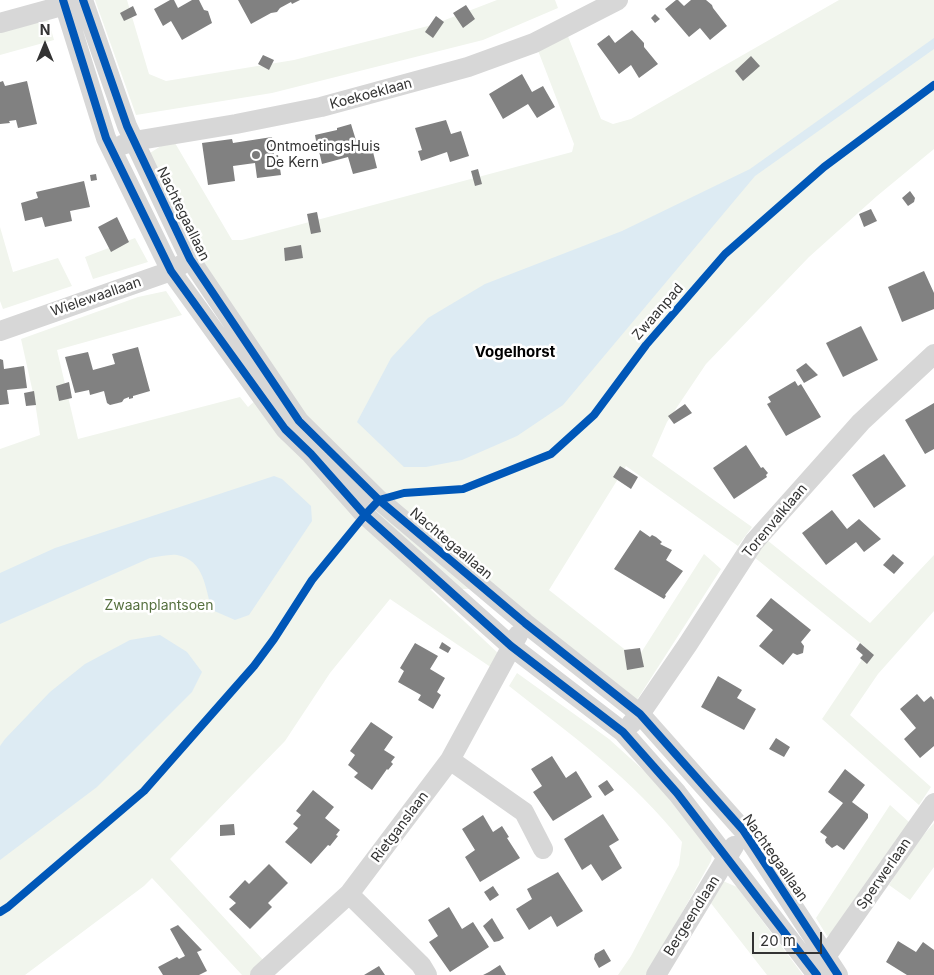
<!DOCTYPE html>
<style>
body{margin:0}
#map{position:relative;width:934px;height:975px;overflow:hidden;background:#fff;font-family:Inter,sans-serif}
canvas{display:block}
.north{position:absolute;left:20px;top:20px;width:50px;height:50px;-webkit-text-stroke:4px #fff;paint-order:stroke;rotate:0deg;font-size:14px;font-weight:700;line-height:20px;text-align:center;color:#333}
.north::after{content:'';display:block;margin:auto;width:18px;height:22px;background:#333;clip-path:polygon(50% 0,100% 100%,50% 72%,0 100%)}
.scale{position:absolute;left:752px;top:932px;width:70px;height:22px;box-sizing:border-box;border:2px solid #333;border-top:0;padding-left:6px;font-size:15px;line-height:18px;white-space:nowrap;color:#333;-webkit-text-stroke:4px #fff;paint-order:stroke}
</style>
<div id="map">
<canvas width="934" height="975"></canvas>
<div class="north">N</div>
<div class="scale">20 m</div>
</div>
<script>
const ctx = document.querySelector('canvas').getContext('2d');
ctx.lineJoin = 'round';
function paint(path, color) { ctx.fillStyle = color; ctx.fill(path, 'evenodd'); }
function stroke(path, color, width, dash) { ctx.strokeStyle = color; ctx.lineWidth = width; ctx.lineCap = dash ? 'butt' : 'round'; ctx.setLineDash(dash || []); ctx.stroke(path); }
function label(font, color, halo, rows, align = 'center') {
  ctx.font = font + ' Inter,sans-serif'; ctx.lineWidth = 5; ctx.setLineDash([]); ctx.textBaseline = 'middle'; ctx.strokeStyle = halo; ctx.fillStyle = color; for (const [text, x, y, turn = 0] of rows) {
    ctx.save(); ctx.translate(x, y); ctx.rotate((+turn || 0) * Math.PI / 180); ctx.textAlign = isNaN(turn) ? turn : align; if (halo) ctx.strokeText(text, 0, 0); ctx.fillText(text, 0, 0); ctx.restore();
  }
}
paint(new Path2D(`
 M95,0H127L149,74L166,81L294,60L432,25L497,0H555L558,8L483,40L272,93L136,115Z
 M839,0H934V149L877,196L809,257L706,364L667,422L652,456L752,527L738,546L626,466L549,590L637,659L704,554L721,569L635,703L496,589H430L500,655L492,668L390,599L330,673L285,741L170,859L264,961L251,975H242L152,878L144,886L25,975H0V449L40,435L35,402L21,339L138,297L166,291L182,315L57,350L78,439L240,397L248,407L280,379L195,256L150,153L164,144L175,143L232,240H242L572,152L574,144L537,48L567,34L601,119L613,124L631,119Z
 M48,19L54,40L0,55V32Z
 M0,227L13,272L58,258L72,286L3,309L0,301Z
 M135,238L148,262L93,279L85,257Z
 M767,540L870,623L934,555V611L878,674L850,715L931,787L919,805L822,719L861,661L864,646L754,557Z
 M517,673L609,739L652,778L713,848L711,861L647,975H618L631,956L679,865L682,842C634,780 570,734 509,686Z
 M890,805L909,822L836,932L827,936L816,918Z
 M934,823V867L910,900L889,885L911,849Z
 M723,881L737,887L803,975H767L710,902Z`), '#f1f5ed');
paint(new Path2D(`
 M934,38V49L755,176L563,405L517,436L462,460L426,467H404L357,422L391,358L428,318L485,284L622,231L750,169Z
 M274,476L282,479L311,506L312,521L249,615L235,620L212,610C205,589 205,560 177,555C169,554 158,557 150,558L0,624V573L55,548Z
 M160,635L187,652L202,672L192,692L97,787L0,860V746L5,739L50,692L85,664L130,640Z`), '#ddebf3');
paint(new Path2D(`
 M170,0H174L178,8L192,0H199L204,10L208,11L212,23L182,40L171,21L163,26L154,9Z
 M238,0H300L292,4L291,2L280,8L277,12L271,13L251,24Z
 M676,0H678L684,6L691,0H706L712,5L713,8L727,26L710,40L700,28L689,37L665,9Z
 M466,5L475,19L463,28L453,13Z
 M133,6L137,15L124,21L120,13Z
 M655,14L660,19L655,23L651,18Z
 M436,16L444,22L433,38L425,32Z
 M632,30L644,43V47L658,64L639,78L631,65L619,74L597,44L609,35L615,43Z
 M263,55L274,60L269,70L258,64Z
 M751,56L760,66L743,81L735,71Z
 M522,74L532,92L543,86L555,107L537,118L528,104L503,119L489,94Z
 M3,81L5,86L27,81L37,124L18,128L16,120L9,121L10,123L0,124V82Z
 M446,120L451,134L461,131L469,156L450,162L447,152L421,161L418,151L422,150L415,128Z
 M351,124L358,147L371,144L377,168L353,174L348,157L322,164L319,151L318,152L315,135L337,130V128Z
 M272,137L274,156L278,155L281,175L257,178L255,163L233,166L235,181L208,185L202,143L232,139L233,143Z
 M478,169L482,184L475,186L471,171Z
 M96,174L97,180L91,181L90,175Z
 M84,181L90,207L70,211L72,221L45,227L42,217L25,221L21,203L38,198L36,192Z
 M910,191L915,198L914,202L908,206L902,198Z
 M871,209L877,221L864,227L859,214Z
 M317,212L321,232L311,234L307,214Z
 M117,217L129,242L111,252L98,227Z
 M301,245L303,258L285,261L284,248Z
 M924,271L934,293V309L902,322L888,287Z
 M861,326L878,360L843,377L826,343Z
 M138,347L150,391L133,396V398L129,399V397L124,399L122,402L110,405L107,403L104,391L90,395L89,390L75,393L65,357L88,352L93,370L115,364L112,354Z
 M0,359L3,360L4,369L24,366L27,388L7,390L9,404L0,405Z
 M806,363L818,375L804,383L796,370Z
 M795,381L798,386L801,384L821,417L786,436L767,404L771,402L768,397Z
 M69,382L72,398L59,401L56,386Z
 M34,391L36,405L26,406L24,393Z
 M934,403V449L925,454L905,420Z
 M685,404L692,413L674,424L668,416Z
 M746,445L761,468L763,467L768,473L766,475L767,477L734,499L713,468Z
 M884,454L906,486L874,508L852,475Z
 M620,466L638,477L631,489L613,477Z
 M832,510L847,529L859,519L881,539L864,552L856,542L826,565L802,533Z
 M640,530L650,537L652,535L656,537L662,542L660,544L672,550L666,560L683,571L665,595L666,596L664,599L614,569Z
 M893,554L904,563L894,574L883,565Z
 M771,598L811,630L801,642L804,646L803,653L797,655L793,653L783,665L759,646L773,630L756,616Z
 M442,642L451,648L448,653L439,648Z
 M415,643L438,656L430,669L445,678L437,692L441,695L433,709L418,700L421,695L398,682L404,671L400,668Z
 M860,643L874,655L867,664L860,658L863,655L856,649Z
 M640,648L644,667L627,670L624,650Z
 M718,676L742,690L737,698L756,709L744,730L701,707Z
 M917,694L924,702L931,696L934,700V746L920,758L904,739L916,728L900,709Z
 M371,722L393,737L384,750L395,757L391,762L393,764L388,770L387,769L372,790L354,777L358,773L348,765L355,755L350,751Z
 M776,738L790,747L784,757L769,749Z
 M552,756L566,778L576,771L592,797L553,821L533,792L542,786L531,769Z
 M845,769L865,785L852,802L868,814V818L844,850L837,845L832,848L826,843L825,840L827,837L820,832L843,803L828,792Z
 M607,780L614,790L605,796L598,786Z
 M313,790L334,807L325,818L340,830L336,835L338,836L330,846L328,845L311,864L285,842L298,828L293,824L301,815L296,811Z
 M603,814L619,840L609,846L622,868L602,881L591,864L582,870L564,839Z
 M483,815L493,832L502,826L509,837L507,838L520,858L480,882L465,857L475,850L462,829Z
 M234,824L235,835L220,836V825Z
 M269,864L288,883L268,903L272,907L250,929L229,909L236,903L229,897L245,880L249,884Z
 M558,872L583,911L557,927L551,916L529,930L516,909L532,899L527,889Z
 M493,886L499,895L490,901L484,892Z
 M449,907L462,929L473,922L489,947L450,972L429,942L438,936L428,920Z
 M492,918L504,938L499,941L494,942L483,926Z
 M178,925L202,950L197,952L207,971L199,975H163L158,967L177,957L179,959L185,956L170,929Z
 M898,941L916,952L923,942L934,950V975H907L886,962Z
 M604,949L611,961L599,968L594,959L595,954Z
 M500,965L506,975H483L489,972Z
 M379,966L385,975H364Z`), '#818181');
stroke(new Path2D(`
 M63,0L106,138L171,271L285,429L311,454L365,515L511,646L623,732L677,793L817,975
 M83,0L127,126L190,259L299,421L379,500L525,623L640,714L743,830L838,975
 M0,23L65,5L77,0
 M122,145L134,141L236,124L321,107L468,67L534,43L618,0
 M0,331L171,271L181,265
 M631,724L640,714L688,644L754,542L861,422L934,354
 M450,760L524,812L543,849
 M349,894L421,965L427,975
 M818,962L827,955L934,803
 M260,975L349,894L450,760L518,635
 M656,975L734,846`), '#d7d7d7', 20);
stroke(new Path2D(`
 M63,0L106,138L171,271L285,429L311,454L365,515L511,646L623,732L677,793L817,975
 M83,0L127,126L190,259L299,421L379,500L525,623L640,714L743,830L838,975
 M0,912L8,907L144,791L254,666L274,639L312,580L365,515L379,500L404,493L463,489L551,454L594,415L646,345L725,254L824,167L934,85`), '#0057b8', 8);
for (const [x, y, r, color] of [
 [256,155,5,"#7a7a7a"]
]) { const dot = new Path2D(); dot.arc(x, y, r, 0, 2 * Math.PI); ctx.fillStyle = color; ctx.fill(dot); stroke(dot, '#fff', 2); }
label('14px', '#333', '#fff', [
 ["Koekoeklaan",371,94,-15],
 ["Nachtegaallaan",183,214,64],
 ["Wielewaallaan",96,297,-19],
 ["Zwaanpad",658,312,-49],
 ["Torenvalklaan",775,521,-50],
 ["Nachtegaallaan",451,544,40],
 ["Rietganslaan",400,827,-53],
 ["Nachtegaallaan",775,858,55],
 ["Sperwerlaan",884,874,-55],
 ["Bergeendlaan",692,916,-58]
]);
label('14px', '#333', '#fff', [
 ["OntmoetingsHuis",266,147],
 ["De Kern",266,163]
], 'left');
label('14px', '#56703f', '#fff', [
 ["Zwaanplantsoen",159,606]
]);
label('bold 15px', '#000', '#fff', [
 ["Vogelhorst",515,352]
]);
</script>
